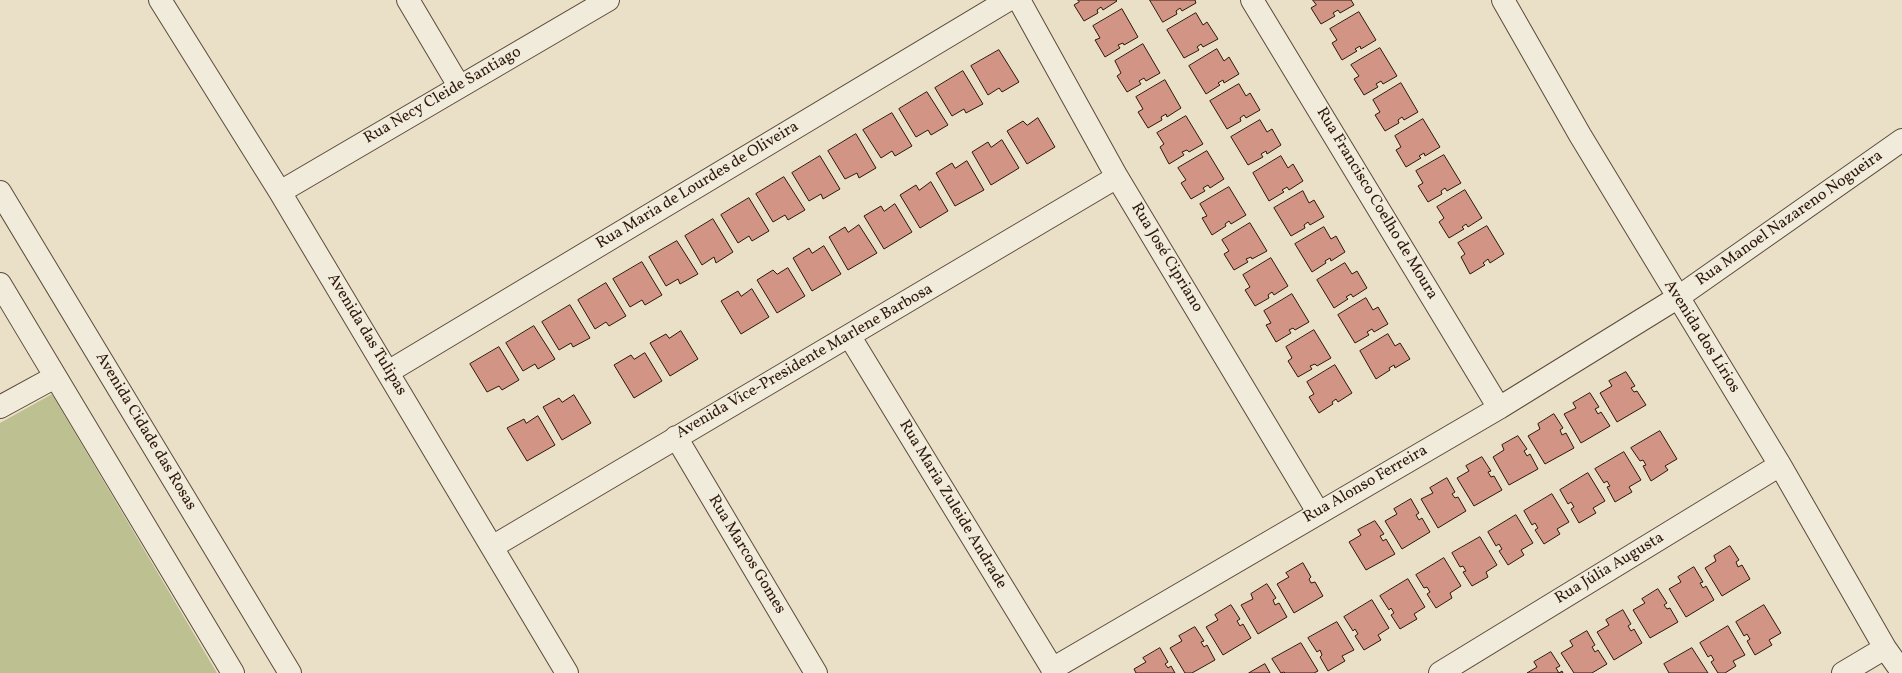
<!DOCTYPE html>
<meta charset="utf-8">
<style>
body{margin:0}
canvas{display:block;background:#eae0c7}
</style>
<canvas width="1902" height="673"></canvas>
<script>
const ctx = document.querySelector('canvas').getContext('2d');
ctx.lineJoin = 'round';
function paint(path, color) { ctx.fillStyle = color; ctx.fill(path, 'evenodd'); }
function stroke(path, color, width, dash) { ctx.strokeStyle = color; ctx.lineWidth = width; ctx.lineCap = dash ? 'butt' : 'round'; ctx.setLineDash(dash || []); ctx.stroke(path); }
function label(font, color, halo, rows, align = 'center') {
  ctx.font = font + ' Vollkorn,serif'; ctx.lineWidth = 3; ctx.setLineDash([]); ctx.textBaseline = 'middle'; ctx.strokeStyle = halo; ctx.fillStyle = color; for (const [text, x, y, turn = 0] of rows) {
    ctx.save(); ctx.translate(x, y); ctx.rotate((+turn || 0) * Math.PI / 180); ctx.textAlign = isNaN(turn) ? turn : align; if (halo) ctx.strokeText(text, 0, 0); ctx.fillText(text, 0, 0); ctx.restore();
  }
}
paint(new Path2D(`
 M52,394L217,673H0V423Z`), '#bdc091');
const building = new Path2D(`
 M1078,0H1116L1117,1L1103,10L1101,7L1097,10L1098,13L1084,21L1074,5L1079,2Z
 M1150,0H1195L1196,3L1182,11L1180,8L1176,11L1177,14L1163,22Z
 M1313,0H1351L1354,5L1340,13L1338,10L1333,13L1335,16L1321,24L1311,8L1316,5Z
 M1122,9L1138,37L1124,45L1123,43L1118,45L1120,48L1105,57L1095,40L1100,38L1093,26Z
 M1359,12L1376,40L1361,49L1360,46L1355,49L1357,51L1342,60L1332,43L1337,40L1330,29Z
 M1196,13L1203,25L1207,22L1218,39L1203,47L1201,44L1197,47L1199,50L1184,58L1167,30Z
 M1143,44L1160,73L1146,81L1144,78L1139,81L1141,84L1127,92L1117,76L1121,73L1115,61Z
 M1380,48L1397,76L1383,84L1381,81L1376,84L1378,87L1364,95L1354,79L1359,76L1351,65Z
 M1217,49L1224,61L1229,57L1239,74L1224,83L1223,80L1218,83L1220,85L1206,94L1189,66Z
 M999,50L1019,82L1002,92L999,88L988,95L971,66Z
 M963,71L983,104L966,113L964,109L952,116L935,88Z
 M1165,80L1181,108L1167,117L1166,114L1161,117L1162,120L1148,128L1138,112L1143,109L1136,97Z
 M1401,83L1418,112L1404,120L1402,117L1398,120L1399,123L1385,131L1375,115L1380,112L1373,100Z
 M1239,84L1246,96L1250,93L1260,110L1246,118L1244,115L1240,118L1241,121L1227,129L1210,101Z
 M927,92L948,125L931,135L928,130L916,137L899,109Z
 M892,113L912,146L895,156L892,151L881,158L863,130Z
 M1186,116L1203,144L1189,152L1187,150L1182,152L1184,155L1169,164L1160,147L1164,144L1157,133Z
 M1038,118L1055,147L1027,164L1007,131L1023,121L1027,125Z
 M1423,119L1440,147L1425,156L1424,153L1419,156L1421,158L1406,167L1396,150L1401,147L1395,136Z
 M1260,120L1267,132L1272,129L1281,145L1267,154L1266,151L1261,154L1263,157L1248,165L1231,137Z
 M856,134L876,168L859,178L857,173L845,179L828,151Z
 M1002,140L1019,168L991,185L972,152L988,142L991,147Z
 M1207,151L1224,179L1210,188L1208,185L1203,188L1205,191L1191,199L1181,183L1186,180L1178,168Z
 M1444,155L1461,183L1447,191L1445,188L1441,191L1442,194L1428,202L1418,186L1423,183L1416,171Z
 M820,156L840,189L823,199L821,194L809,201L792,173Z
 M1281,156L1288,168L1293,164L1303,181L1289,190L1287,187L1282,190L1284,192L1269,201L1253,173Z
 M967,161L984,190L955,206L936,173L952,163L955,168Z
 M784,177L805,210L788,220L785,215L773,222L756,194Z
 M931,182L948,211L920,228L900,195L916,185L919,190Z
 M1229,187L1246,215L1231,224L1229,221L1225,224L1226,226L1212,235L1202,218L1207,216L1200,204Z
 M1465,190L1482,218L1468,227L1466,224L1462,227L1464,229L1449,238L1439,222L1444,218L1437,207Z
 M1303,191L1309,203L1314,200L1324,217L1310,225L1308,222L1304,225L1305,228L1291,236L1274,208Z
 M749,198L769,231L752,241L749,236L738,243L721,215Z
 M895,204L912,232L884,249L864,216L881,206L884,211Z
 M713,219L733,252L716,263L714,257L702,265L685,236Z
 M1250,223L1267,251L1252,259L1251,257L1246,259L1248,262L1234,270L1224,254L1229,251L1222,240Z
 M859,225L877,253L848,270L829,237L845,227L848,232Z
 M1487,226L1504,254L1490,263L1488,259L1483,263L1485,265L1470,274L1461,257L1465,254L1458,243Z
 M1324,227L1331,239L1336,236L1345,252L1331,261L1330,258L1325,261L1326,263L1312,272L1295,244Z
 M677,241L698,274L680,284L678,279L666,286L649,257Z
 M824,246L841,274L812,291L793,258L809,248L812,253Z
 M1271,258L1288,286L1274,295L1272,292L1268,295L1269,298L1255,306L1245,290L1250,287L1243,275Z
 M642,262L662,295L645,305L642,300L630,307L613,279Z
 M1345,263L1352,274L1357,271L1367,288L1353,297L1351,294L1346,297L1348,299L1334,308L1317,280Z
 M788,268L805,296L777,313L757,280L773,270L777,274Z
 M606,283L626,316L609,326L606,322L595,329L578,300Z
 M752,289L769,317L741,334L721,301L738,291L741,296Z
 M1292,294L1309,322L1295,330L1293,328L1289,330L1291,333L1276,342L1266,325L1271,323L1264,311Z
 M1366,298L1373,310L1378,307L1388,324L1374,332L1372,329L1367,332L1369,335L1355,343L1338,315Z
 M570,305L590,338L573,347L571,343L559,350L542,322Z
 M534,326L555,359L538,369L535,364L523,371L506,343Z
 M1314,330L1331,358L1317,366L1315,364L1310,366L1312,369L1298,377L1288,361L1292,358L1286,347Z
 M681,331L698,359L670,376L650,343L666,334L669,338Z
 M1388,334L1395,346L1400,343L1410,359L1395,368L1394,365L1389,368L1390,370L1376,379L1360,351Z
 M499,347L519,380L502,390L499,386L487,392L470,364Z
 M645,353L662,381L634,398L614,365L631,355L634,359Z
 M1335,365L1352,393L1338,402L1336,399L1332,402L1333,404L1319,413L1309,397L1314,394L1307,382Z
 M1626,372L1635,386L1631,388L1634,392L1637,391L1646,405L1617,422L1600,393L1612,386L1609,381Z
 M1590,393L1599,407L1595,409L1598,414L1601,412L1610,426L1581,443L1564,414L1576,408L1573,403Z
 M574,395L591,423L562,440L543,407L559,398L562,402Z
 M1554,414L1563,428L1560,430L1562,435L1566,433L1574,448L1545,464L1528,436L1540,429L1538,424Z
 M538,416L555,445L527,461L507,428L524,419L526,423Z
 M1660,431L1677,459L1665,466L1668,470L1651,481L1643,466L1646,465L1643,460L1640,461L1631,448Z
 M1518,436L1527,449L1524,451L1527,456L1530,454L1538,469L1509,485L1493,457L1504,450L1502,445Z
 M1624,452L1641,480L1629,487L1632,492L1615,502L1607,487L1610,486L1607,481L1604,483L1595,469Z
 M1482,457L1491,471L1488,472L1491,477L1494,476L1502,490L1474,506L1457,478L1469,471L1466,466Z
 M1588,473L1605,501L1593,508L1596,513L1579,523L1571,509L1574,507L1571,502L1568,504L1560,490Z
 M1447,478L1455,492L1452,494L1455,498L1458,497L1466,511L1438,528L1421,499L1433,493L1430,488Z
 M1552,494L1569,522L1557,529L1560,534L1544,544L1535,530L1538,528L1535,523L1532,525L1524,511Z
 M1411,499L1419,513L1416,515L1419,520L1422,518L1430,532L1402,549L1385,521L1397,514L1394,509Z
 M1516,515L1533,543L1521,550L1524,555L1508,565L1499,551L1502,549L1499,544L1496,546L1488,532Z
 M1375,521L1384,534L1380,536L1383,541L1386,539L1395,554L1366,570L1349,542L1361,535L1358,530Z
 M1480,537L1497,565L1486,572L1488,577L1472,586L1463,572L1466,571L1463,566L1460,567L1452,553Z
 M1730,546L1739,560L1736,562L1738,567L1742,565L1750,579L1722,596L1705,568L1716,561L1714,556Z
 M1444,558L1461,586L1450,593L1452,598L1436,608L1427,594L1430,592L1427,587L1424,588L1416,575Z
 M1303,563L1311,577L1309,579L1311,583L1315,582L1323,596L1294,613L1277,584L1289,577L1286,573Z
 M1694,567L1703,582L1700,583L1703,588L1706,586L1714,600L1686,617L1669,589L1681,582L1678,577Z
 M1408,579L1425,607L1414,614L1417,619L1400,629L1391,615L1394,613L1391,608L1389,610L1380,596Z
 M1267,584L1276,598L1273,600L1275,605L1279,603L1287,617L1258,634L1241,605L1253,599L1251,594Z
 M1658,589L1667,603L1664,605L1667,609L1670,608L1678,622L1650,638L1633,610L1645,603L1642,599Z
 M1372,600L1389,628L1378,635L1381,640L1364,650L1355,636L1358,634L1355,629L1353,631L1344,617Z
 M1231,605L1240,619L1237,621L1240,626L1243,624L1251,638L1223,655L1206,627L1218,620L1215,615Z
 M1764,605L1781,633L1769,640L1772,645L1755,655L1747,641L1750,639L1747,634L1744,636L1736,622Z
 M1623,610L1631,624L1628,626L1631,631L1634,629L1642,643L1614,660L1597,632L1609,625L1606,620Z
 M1337,622L1354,650L1342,656L1345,661L1328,671L1320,657L1322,655L1320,650L1317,652L1308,638Z
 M1728,626L1745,655L1733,661L1736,666L1725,673H1718L1711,662L1714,660L1711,655L1708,657L1700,643Z
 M1195,627L1204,641L1201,642L1204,647L1207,645L1215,660L1192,673H1185L1170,648L1182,641L1179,636Z
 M1587,631L1595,645L1592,647L1595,652L1598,650L1607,664L1592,673H1574L1561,653L1573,646L1570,641Z
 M1301,643L1318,671L1314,673H1285L1284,672L1281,673L1272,659Z
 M1160,648L1168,662L1165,664L1168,668L1171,666L1175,673H1136L1134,669L1146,662L1143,658Z
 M1692,648L1708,673H1669L1664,664Z
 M1551,652L1560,666L1556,668L1559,673L1562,671L1563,673H1527L1537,667L1534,662Z
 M1265,664L1270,673H1249Z`);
paint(building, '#d29485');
stroke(building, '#2d180a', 1);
const minor = new Path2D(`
 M160,0L280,192L567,673
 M408,0L459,86
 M1019,0L1117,177L1318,512
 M1252,0L1499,408
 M1503,0L1580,135L1780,465L1885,648L1902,672
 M0,192L290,673
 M280,192L608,0
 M0,284L233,673
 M850,337L1055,673
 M388,372L1008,0
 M0,407L55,377
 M676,437L816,673
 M492,547C700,422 910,301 1117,177
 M1052,669L1499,408L1677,298L1902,140
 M1440,673L1780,465
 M1843,673L1885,648`);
stroke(minor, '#5c4a39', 24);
stroke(minor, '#f1ebdb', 22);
label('16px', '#2d180a', '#f1ebdb', [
 ["Rua Necy Cleide Santiago",443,96,-30],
 ["Rua Maria de Lourdes de Oliveira",698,186,-31],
 ["Rua Francisco Coelho de Moura",1376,204,59],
 ["Rua Manoel Nazareno Nogueira",1790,219,-35],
 ["Rua José Cipriano",1166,258,59],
 ["Avenida das Tulipas",366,335,59],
 ["Avenida dos Lírios",1701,337,58],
 ["Avenida Vice-Presidente Marlene Barbosa",805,362,-30],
 ["Avenida Cidade das Rosas",145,432,59],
 ["Rua Alonso Ferreira",1366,485,-30],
 ["Rua Maria Zuleide Andrade",952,505,59],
 ["Rua Marcos Gomes",746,555,59],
 ["Rua Júlia Augusta",1610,569,-31]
]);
</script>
